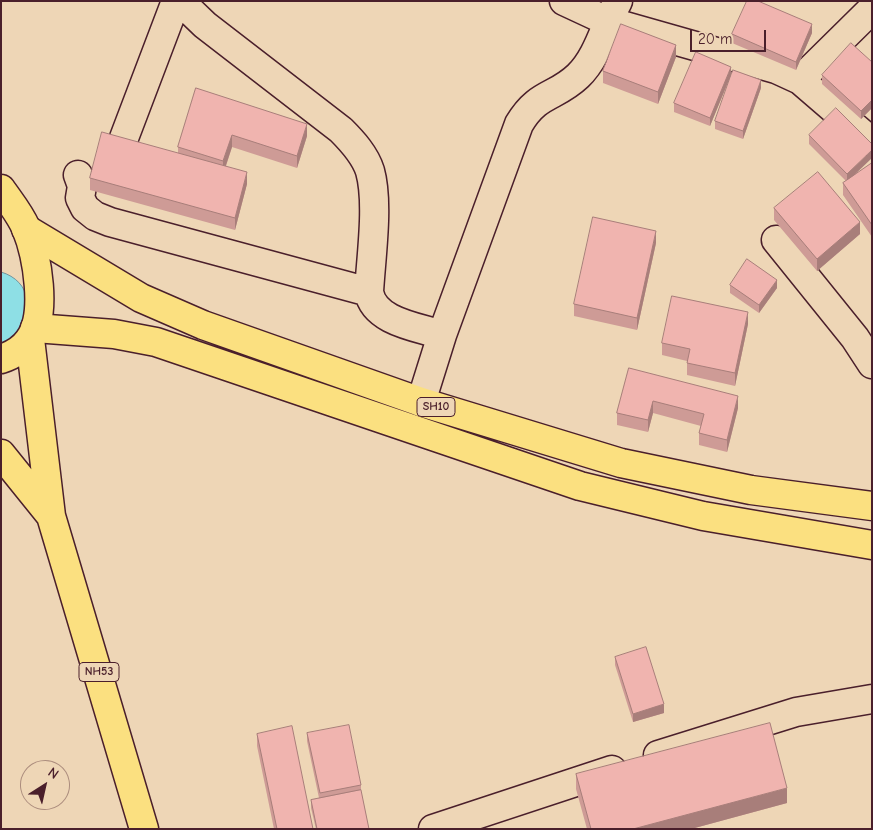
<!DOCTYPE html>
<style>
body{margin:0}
#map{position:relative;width:873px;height:830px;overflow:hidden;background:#eed6b6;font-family:"Comic Neue",sans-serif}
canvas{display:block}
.frame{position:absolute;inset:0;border:2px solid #4a1f2b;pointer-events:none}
.north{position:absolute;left:20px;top:760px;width:50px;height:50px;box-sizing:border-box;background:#eed6b6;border:1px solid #ac8d7e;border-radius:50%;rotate:35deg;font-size:14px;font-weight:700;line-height:20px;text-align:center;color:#4a1f2b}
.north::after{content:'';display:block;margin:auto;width:18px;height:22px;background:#4a1f2b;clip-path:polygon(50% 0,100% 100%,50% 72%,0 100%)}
.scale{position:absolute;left:690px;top:30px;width:76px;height:22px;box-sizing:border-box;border:2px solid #4a1f2b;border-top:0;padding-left:6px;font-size:15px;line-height:18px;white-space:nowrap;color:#4a1f2b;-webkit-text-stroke:4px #eed6b6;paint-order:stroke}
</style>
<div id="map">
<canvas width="873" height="830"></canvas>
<div class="frame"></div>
<div class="north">N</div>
<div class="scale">20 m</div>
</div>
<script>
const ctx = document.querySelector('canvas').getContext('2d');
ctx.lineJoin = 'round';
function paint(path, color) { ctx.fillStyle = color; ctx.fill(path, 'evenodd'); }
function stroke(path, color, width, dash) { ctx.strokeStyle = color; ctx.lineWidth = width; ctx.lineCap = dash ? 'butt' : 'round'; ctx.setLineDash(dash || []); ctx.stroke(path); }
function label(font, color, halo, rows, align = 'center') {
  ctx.font = font + ' "Comic Neue",sans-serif'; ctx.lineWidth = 4; ctx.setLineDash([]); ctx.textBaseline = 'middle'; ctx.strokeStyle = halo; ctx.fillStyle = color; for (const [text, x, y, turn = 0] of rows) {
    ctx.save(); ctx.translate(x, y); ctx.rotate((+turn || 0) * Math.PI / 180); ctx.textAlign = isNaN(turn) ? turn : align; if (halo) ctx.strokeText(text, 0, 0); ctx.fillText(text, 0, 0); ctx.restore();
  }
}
const water = new Path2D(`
 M1,272C32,281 34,313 18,336C14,340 6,343 1,346Z`);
paint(water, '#8edfe5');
stroke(water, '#73929b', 1);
const minor = new Path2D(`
 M180,1L205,25L341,130C353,142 365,155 370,171C379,203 371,257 369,292C374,322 418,327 442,335
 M564,1L607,21L776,69L800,80L872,142
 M800,80L872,9
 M124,138L176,1
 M78,175L82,186L80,198L85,208L95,216L110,222L369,292
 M776,240L855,338L872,364
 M421,402L442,335L519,124C538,92 555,98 578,76C598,57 605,25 618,1
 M658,755L796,712L872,699
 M433,829L612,770`);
const major = new Path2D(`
 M26,229L141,298L203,325L421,402L621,463L751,490L872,506
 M35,328L114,334L156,342L580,486L703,516L872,545`);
const highway = new Path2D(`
 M1,189C10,202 20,214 26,228C37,255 48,315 29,340C22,350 13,355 1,359
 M30,339L51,516L144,829
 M1,454L51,516`);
stroke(minor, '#4a1f2b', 31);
stroke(major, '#4a1f2b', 31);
stroke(highway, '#4a1f2b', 31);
stroke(minor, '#eed6b6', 28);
stroke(major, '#fbe080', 28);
stroke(highway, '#fbe080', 28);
paint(new Path2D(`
 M812,33L796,70L732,43V34Z
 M676,57L658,104L603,83V71Z
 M872,62V108L861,119L822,84V75Z
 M731,75L710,126L674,112V103Z
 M196,88L307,136L297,168L232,147L226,166L247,184L235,230L90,190V178L178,153V147Z
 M761,88L743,139L715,129V121Z
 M809,135L856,174L872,163V237L843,195V183L846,181L809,144Z
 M774,208L860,234L817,271L774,220Z
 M656,243L637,330L574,316V304Z
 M730,285L777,288L759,313L730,293Z
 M748,324L735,386L687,375V361L662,355V343Z
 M629,368L738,408L727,452L699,445V433L701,426L653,413L648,432L617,425V413Z
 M615,657L664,713L633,722L615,665Z
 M307,733L361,785V792L369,829H316L311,808V800L319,798L307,741Z
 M257,734L313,829H274L257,746Z
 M576,774L787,803L691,829H587L576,789Z`), '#ce9b96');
paint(new Path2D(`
 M812,24V33L796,70V62Z
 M676,45V57L658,104V92Z
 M731,67V75L710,126V118Z
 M761,80V88L743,139V131Z
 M872,100V108L861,119V111Z
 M307,124V136L297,168V156Z
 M232,135V147L223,174V161Z
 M872,150V158L847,182V174Z
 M247,172V184L235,230V218Z
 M860,222V234L817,271V259Z
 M656,231V243L637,330V318Z
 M777,280V288L759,313V305Z
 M748,312V324L735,386V373Z
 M738,396V408L727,452V440Z
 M653,401V413L648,432V420Z
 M664,704V713L633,722V714Z
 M787,788V803L691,829H633Z`), '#a87e7a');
const building = new Path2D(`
 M747,1H758L812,24L796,62L732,34Z
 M621,24L676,45L658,92L603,71Z
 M851,43L872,62V100L861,111L822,75Z
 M696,52L731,67L710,118L674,103Z
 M733,70L761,80L743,131L715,121Z
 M196,88L307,124L297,156L232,135L223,161L178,147Z
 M836,108L872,144V150L847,174L809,135Z
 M102,132L247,172L235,218L90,178Z
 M872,163V225L843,183Z
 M818,172L860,222L817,259L774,208Z
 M593,217L656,231L637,318L574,304Z
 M747,259L777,280L759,305L730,285Z
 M672,296L748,312L735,373L687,363L690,349L662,343Z
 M629,368L738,396L727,440L699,433L704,414L653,401L648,420L617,413Z
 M646,647L664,704L633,714L615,657Z
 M770,723L787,788L633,829H591L576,774Z
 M349,725L361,785L320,793L307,733Z
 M292,726L313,829H277L257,734Z
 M361,790L369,829H317L311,800Z`);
paint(building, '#f0b4af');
stroke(building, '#a87e7a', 1);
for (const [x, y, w] of [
 [436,407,38],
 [99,672,40]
]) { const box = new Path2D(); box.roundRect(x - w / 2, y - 9.5, w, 19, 4); ctx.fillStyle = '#eed6b6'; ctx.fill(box); stroke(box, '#4a1f2b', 1); }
label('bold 12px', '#4a1f2b', null, [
 ["SH10",436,407],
 ["NH53",99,672]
]);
</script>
